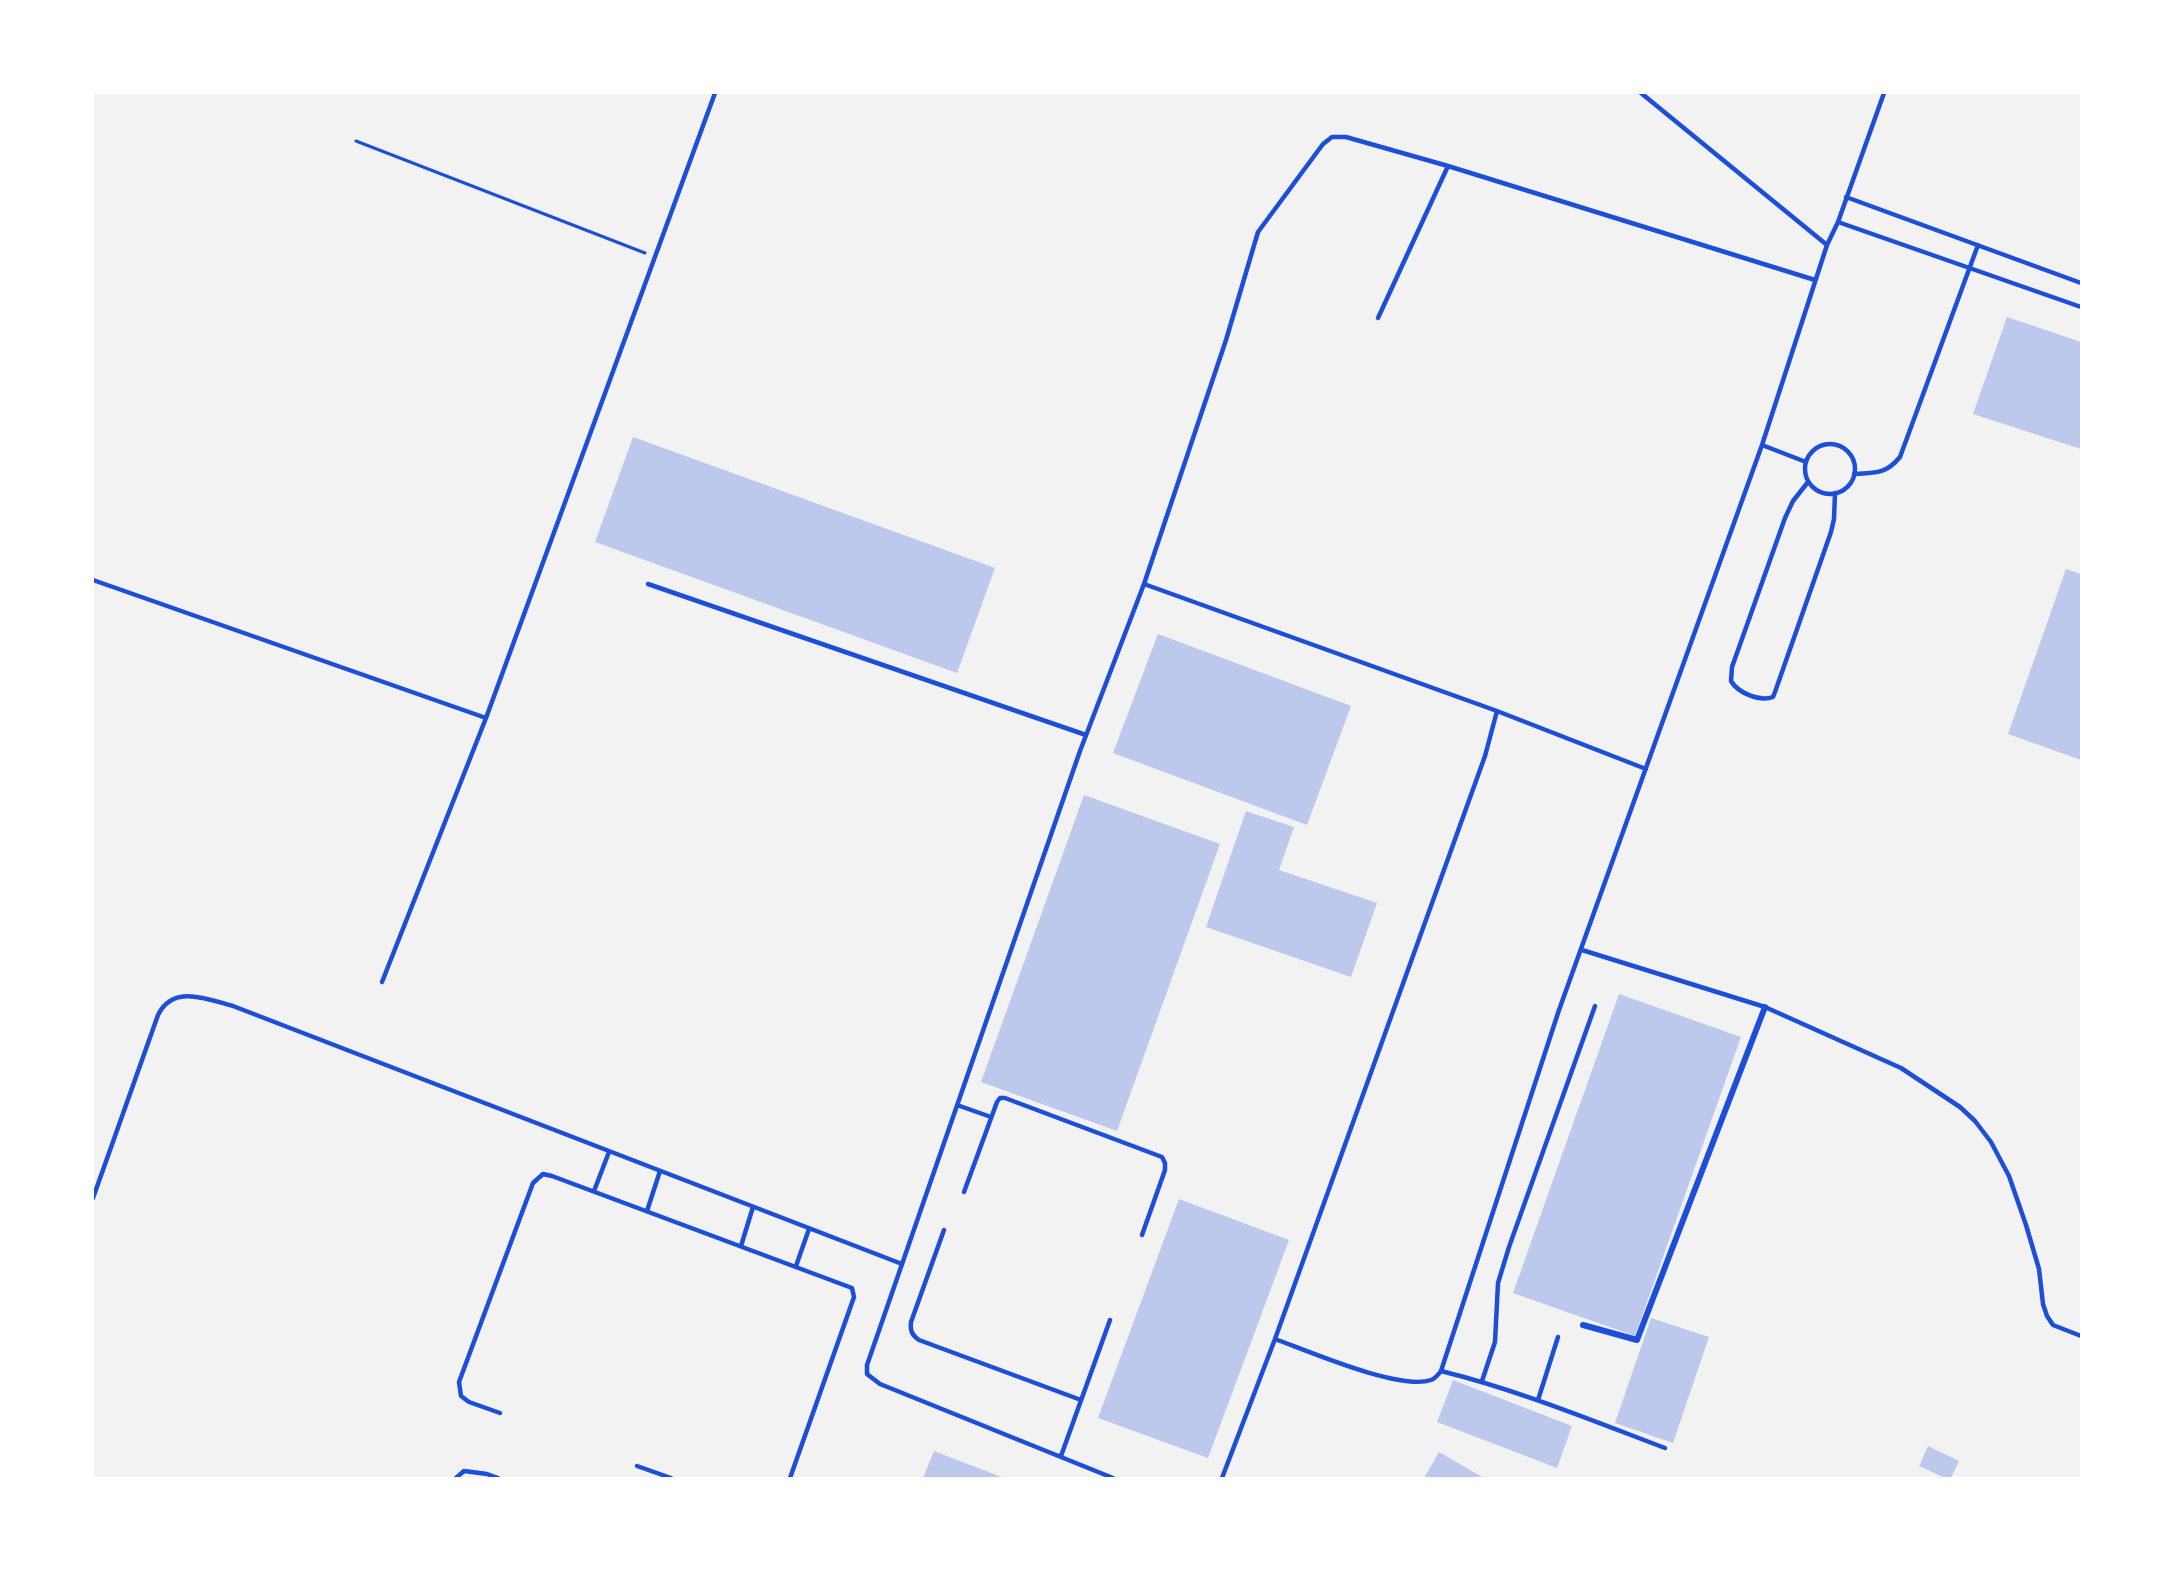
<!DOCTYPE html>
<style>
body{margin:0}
#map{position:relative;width:2174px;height:1571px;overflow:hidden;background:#f2f2f2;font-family:"IBM Plex Sans",sans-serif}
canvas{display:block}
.frame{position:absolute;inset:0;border:94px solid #fff;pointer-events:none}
</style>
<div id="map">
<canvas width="2174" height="1571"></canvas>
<div class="frame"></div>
</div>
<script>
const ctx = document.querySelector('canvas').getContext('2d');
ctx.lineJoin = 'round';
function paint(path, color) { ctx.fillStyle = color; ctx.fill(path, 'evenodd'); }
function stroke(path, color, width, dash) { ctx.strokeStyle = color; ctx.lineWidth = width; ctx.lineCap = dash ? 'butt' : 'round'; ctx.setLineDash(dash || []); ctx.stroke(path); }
paint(new Path2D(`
 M2007,317L2081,342V449L1973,414Z
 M633,437L995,568L957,673L595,542Z
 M2066,569L2081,574V760L2008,734Z
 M1158,634L1351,706L1307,825L1113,753Z
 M1084,795L1220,844L1117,1131L981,1082Z
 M1246,811L1294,827L1279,870L1377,903L1351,977L1206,927Z
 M1619,994L1741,1037L1635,1336L1513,1293Z
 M1179,1199L1289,1240L1208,1458L1098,1418Z
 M1651,1318L1709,1337L1673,1443L1615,1423Z
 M1453,1380L1572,1426L1557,1468L1437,1422Z
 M1928,1446L1959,1461L1951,1478H1945L1919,1466Z
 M934,1451L1004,1478H923Z
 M1439,1452L1484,1478H1424Z`), '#bdc9ec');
stroke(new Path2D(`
 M356,141L645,253`), '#1d4ed8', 3);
stroke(new Path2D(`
 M1641,93L1827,245
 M1846,197L2081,283
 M1838,222L2081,307
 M1378,318L1448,166
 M1805 469a25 25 0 1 1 50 0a25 25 0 1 1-50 0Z
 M1762,445L1806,462
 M1854,474C1876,473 1886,474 1900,457L1978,245
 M1808,482L1793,501L1785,518L1732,667L1731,681C1738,693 1760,702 1773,697L1775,692L1831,532L1834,519L1835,493
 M93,580L486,718
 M648,584L1086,735
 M1144,584L1497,711L1646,769
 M1582,950L1765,1007L1901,1068L1960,1107L1975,1121L1991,1142L2009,1176L2026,1225L2039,1269L2043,1304L2047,1316L2053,1325L2081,1336
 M382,982L486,718L715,93
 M957,1105L991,1117
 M594,1191L609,1152
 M964,1192L997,1102L1000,1098H1005L1162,1157L1165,1163V1170L1142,1235
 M93,1198L158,1015C173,984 207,999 233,1006L902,1264
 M647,1211L660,1171
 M944,1230L911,1322C910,1331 912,1335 919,1340L1081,1400
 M741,1246L753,1207
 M796,1266L809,1229
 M1275,1339C1308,1351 1400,1391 1431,1380C1436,1378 1438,1375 1441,1371L1559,1010L1762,445L1827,245L1838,222L1884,93
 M1441,1371C1518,1390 1591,1420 1665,1448
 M1482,1381L1495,1342L1498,1283L1509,1247L1595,1006
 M1538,1400L1558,1337
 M500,1413L469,1402L461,1396L459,1382L533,1183L543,1174L552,1176L852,1288L854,1297L790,1478
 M1061,1456L1110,1320
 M637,1466L671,1478
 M456,1478L464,1471L487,1474L498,1478
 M1113,1478L880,1384L867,1374V1365L1080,751L1144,584L1226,340L1258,232L1323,144L1332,137H1346L1448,166L1815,280
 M1222,1478L1275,1339L1485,756L1497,711`), '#1d4ed8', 4.5);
stroke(new Path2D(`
 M1583,1325L1637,1340L1765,1007`), '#1d4ed8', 6);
</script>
